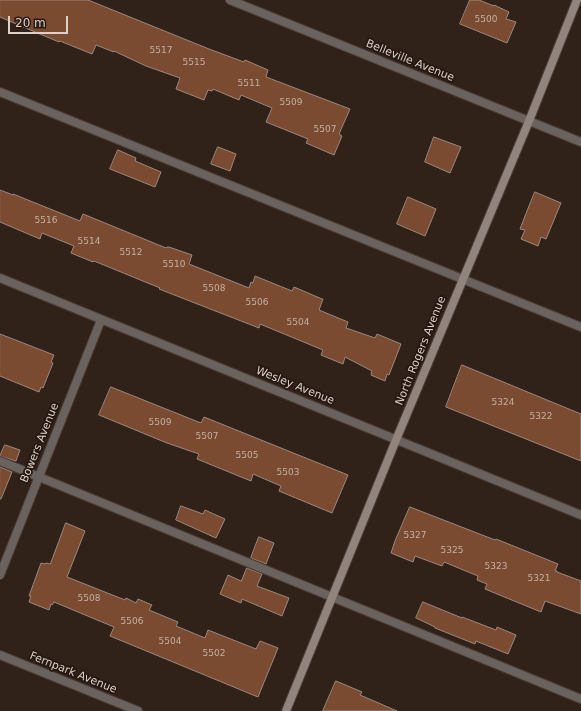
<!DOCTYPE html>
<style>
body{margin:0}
#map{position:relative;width:581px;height:711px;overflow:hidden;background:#302119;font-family:"DejaVu Sans",sans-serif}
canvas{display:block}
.scale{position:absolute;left:8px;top:16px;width:60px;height:18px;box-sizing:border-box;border:2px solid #dbd1cc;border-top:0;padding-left:5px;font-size:12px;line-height:14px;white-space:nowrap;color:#dbd1cc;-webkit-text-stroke:3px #261810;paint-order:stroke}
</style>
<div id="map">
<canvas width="581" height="711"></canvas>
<div class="scale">20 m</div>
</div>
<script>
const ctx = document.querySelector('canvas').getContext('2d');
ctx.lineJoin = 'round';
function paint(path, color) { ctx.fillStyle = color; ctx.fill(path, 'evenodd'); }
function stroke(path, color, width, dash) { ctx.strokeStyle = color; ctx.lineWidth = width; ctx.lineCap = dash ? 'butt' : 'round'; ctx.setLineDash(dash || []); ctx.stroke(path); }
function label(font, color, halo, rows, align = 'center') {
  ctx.font = font + ' "DejaVu Sans",sans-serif'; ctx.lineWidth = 3.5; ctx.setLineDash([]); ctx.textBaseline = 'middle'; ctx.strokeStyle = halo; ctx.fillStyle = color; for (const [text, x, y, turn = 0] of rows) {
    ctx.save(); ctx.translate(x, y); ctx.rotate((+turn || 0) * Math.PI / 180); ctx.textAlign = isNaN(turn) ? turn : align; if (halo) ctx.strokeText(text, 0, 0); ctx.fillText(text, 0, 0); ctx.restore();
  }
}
const building = new Path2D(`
 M0,0H88L209,49L244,62L245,60L268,70L266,77L350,109L339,134L342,136L334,155L306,143L308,139L266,122L272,108L241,95L239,100L213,89L212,91L208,90L204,100L176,89L180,78L146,66L114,51V52L96,45L92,54L60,41L59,42L28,29L0,17Z
 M470,0H479L494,6V5L509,12L506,19L516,22L507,43L460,24Z
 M434,137L461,147L450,173L425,162Z
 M218,147L236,154L230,171L211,164Z
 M118,150L136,158L135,161L161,172L155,187L110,169Z
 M0,190L13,195V194L80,221L83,214L166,248L167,247H169L192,255L189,264L249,288L251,282L253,283L255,276L292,291L294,287L322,299H323L319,310L348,322L346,328L375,338L377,334L401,344L389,375L387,374L385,381L371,375L372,371L345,357L343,364L321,355L323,350L260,324L259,328L159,289L160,288L94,261L93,262L71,253L74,246L42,233L40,239L0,222Z
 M535,192L561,203L546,239L541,237L538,246L521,239L525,230L520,229L527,211Z
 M408,197L436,209L425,236L397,224Z
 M0,334L54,355L51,362L53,363L43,388L41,387L39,392L0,376Z
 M462,365L581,414V461L446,407Z
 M111,387L201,423L204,417L348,475L332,513L279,491L281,486L253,474L251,481L197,459L199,454L167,443L99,415Z
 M5,445L20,450L16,461L0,456Z
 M0,467L12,472L1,499H0Z
 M181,506L203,514L205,510L207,511L225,519L216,538L176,520Z
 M410,507L495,540L496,539L558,564L555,571H557V572L581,581V614L545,601L541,612L485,589L487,584L477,580L478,576L444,562L442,566L415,556L413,562L391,553L395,541Z
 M66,523L85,531L67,577L125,600L126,598L136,603L138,599L152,605L149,610L178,622L176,626L205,638L208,630L256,649L260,641L278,648L258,697L110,636L114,627L54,602L52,605L51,604L49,610L29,602L31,596H29L41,563L45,564L46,563L50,564Z
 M259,537L274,543L266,564L251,558Z
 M247,568L262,574L257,586L289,598L282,616L242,599L241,603L220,594L228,575L241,581Z
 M423,602L462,618V617L496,630L497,627L516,635L508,654L476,641L475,644L435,628V627L416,618Z
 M336,681L362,692L360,695L397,711H323Z`);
paint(building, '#7a4b30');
stroke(building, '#9c897f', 1);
const lane = new Path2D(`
 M0,92L581,327
 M0,461L581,699`);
const street = new Path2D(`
 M230,0L581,142
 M0,278L581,515
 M0,575L101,320
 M0,655L138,711`);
const secondary = new Path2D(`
 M286,711L396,440L529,121L577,0`);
stroke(lane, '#4b3d36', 10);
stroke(street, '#4b3d36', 10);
stroke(secondary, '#4b3d36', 10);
stroke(lane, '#6a625e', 8);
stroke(street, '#6a625e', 8);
stroke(secondary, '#91847d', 8);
label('9px', '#c3b0a5', null, [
 ["5500",486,20],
 ["5517",161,51],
 ["5515",194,63],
 ["5511",249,84],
 ["5509",291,103],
 ["5507",325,130],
 ["5516",46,221],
 ["5514",89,242],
 ["5512",131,253],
 ["5510",174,265],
 ["5508",214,289],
 ["5506",257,303],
 ["5504",298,323],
 ["5324",503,403],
 ["5322",541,417],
 ["5509",160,423],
 ["5507",207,437],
 ["5505",247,456],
 ["5503",288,473],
 ["5327",415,536],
 ["5325",452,551],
 ["5323",496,567],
 ["5321",539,579],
 ["5508",89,599],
 ["5506",132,622],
 ["5504",170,642],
 ["5502",214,654]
]);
label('11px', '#dbd1cc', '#261810', [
 ["Belleville Avenue",410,61,22],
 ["North Rogers Avenue",421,351,-68],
 ["Wesley Avenue",295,386,22],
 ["Bowers Avenue",40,443,-68],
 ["Fernpark Avenue",73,673,22]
]);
</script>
